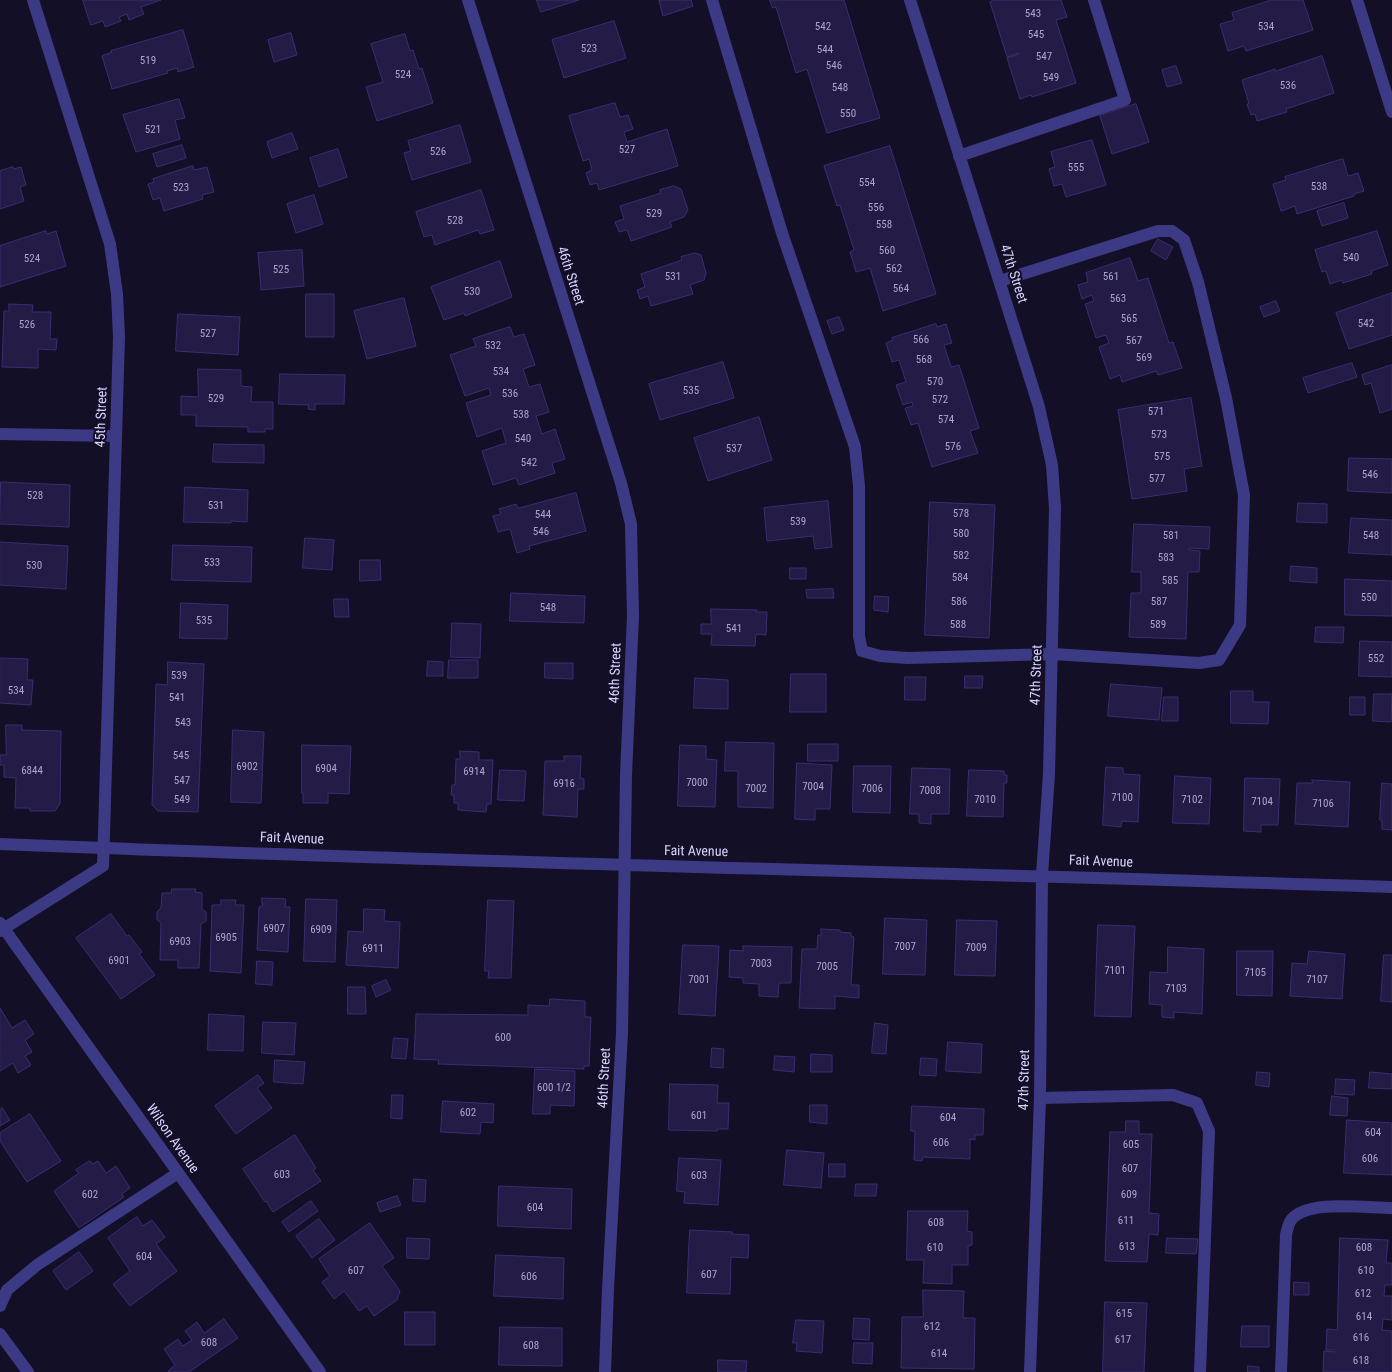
<!DOCTYPE html>
<style>
body{margin:0}
canvas{display:block;background:#130f26}
</style>
<canvas width="1392" height="1372"></canvas>
<script>
const ctx = document.querySelector('canvas').getContext('2d');
ctx.lineJoin = 'round';
function paint(path, color) { ctx.fillStyle = color; ctx.fill(path, 'evenodd'); }
function stroke(path, color, width, dash) { ctx.strokeStyle = color; ctx.lineWidth = width; ctx.lineCap = dash ? 'butt' : 'round'; ctx.setLineDash(dash || []); ctx.stroke(path); }
function label(font, color, halo, rows, align = 'center') {
  ctx.font = font + ' "Roboto Condensed",sans-serif'; ctx.lineWidth = 4; ctx.setLineDash([]); ctx.textBaseline = 'middle'; ctx.strokeStyle = halo; ctx.fillStyle = color; for (const [text, x, y, turn = 0] of rows) {
    ctx.save(); ctx.translate(x, y); ctx.rotate((+turn || 0) * Math.PI / 180); ctx.textAlign = isNaN(turn) ? turn : align; if (halo) ctx.strokeText(text, 0, 0); ctx.fillText(text, 0, 0); ctx.restore();
  }
}
const building = new Path2D(`
 M83,0H161L141,7L144,14L129,20L127,14L119,17L121,21L105,27L103,21L91,25Z
 M537,0H579L541,12Z
 M662,0H691L693,6L663,16L659,1Z
 M770,0H844L880,118L827,133L807,69L796,73L776,7L773,8Z
 M995,0H1061L1067,17L1056,20L1076,83L1032,97L1031,95L1020,99L1007,58L1019,54L1018,53L1007,57L990,2Z
 M1272,0H1303L1313,30L1246,51L1244,46L1228,51L1220,24L1234,20L1232,13Z
 M614,21L626,58L564,78L552,40Z
 M183,30L194,67L178,72L177,68L167,71L168,73L112,89L102,56L112,52L111,51Z
 M291,33L297,55L274,62L268,40Z
 M405,34L410,51L413,50L419,69L422,68L433,103L377,121L366,87L383,82L371,44Z
 M1322,56L1334,93L1286,109L1287,112L1257,121L1255,114L1251,115L1247,104H1249L1242,80L1275,69V71Z
 M1176,66L1182,83L1167,87L1162,70Z
 M179,99L185,118L175,120L180,139L136,152L123,115Z
 M615,103L620,117L628,115L633,129L624,132L627,142L667,129L678,166L599,190L597,183L590,185L586,173L592,170L589,159L583,161L569,116Z
 M1136,104L1149,142L1112,154L1100,116Z
 M460,125L471,162L412,180L404,153L411,151L408,141Z
 M292,133L298,149L272,158L267,142Z
 M1092,140L1106,185L1066,197L1062,184L1054,186L1049,169L1055,167L1051,152Z
 M182,145L186,158L157,167L153,154Z
 M890,146L936,294L883,311L870,268L856,272L850,252L854,250L840,205L837,206L824,166Z
 M338,149L347,177L319,187L310,158Z
 M1343,159L1348,176L1358,173L1364,191L1354,194V196L1297,214L1295,206L1281,211L1273,184L1286,180L1285,177Z
 M193,166L194,170L207,167L214,192L202,195L203,199L164,211L160,198L153,200L148,184L154,182L153,179Z
 M13,167L14,169L21,167L26,185L20,187L24,201L0,209V171Z
 M674,186L681,189L688,210L684,217L670,222L672,227L631,241L627,230L619,232L615,222L624,219L620,206L661,193L660,190Z
 M481,190L494,230L480,234L478,230L435,245L432,235L424,237L416,212Z
 M314,195L323,224L296,233L287,204Z
 M1344,203L1348,218L1322,226L1317,211Z
 M46,231L47,234L56,231L66,266L0,287V246Z
 M1377,231L1388,265L1371,271L1372,274L1343,283L1342,280L1330,284L1326,271L1322,272L1315,250Z
 M1158,239L1173,247L1166,260L1151,251Z
 M302,250L304,286L261,290L258,253Z
 M695,253L701,255L706,273L704,280L690,285L693,294L651,306L648,296L640,299L637,290L645,287L641,274L682,260L681,257Z
 M1130,258L1138,281L1148,278L1169,343L1173,342L1182,368L1158,375L1156,371L1122,382L1120,375L1110,379L1099,347L1109,343L1106,335L1096,338L1085,304L1094,301L1092,295L1082,299L1078,285L1088,282L1086,273Z
 M500,261L512,297L465,316L464,313L444,320L431,287Z
 M1392,293V335L1349,349L1336,313Z
 M306,294H334V337H306Z
 M404,298L416,346L367,359L354,311Z
 M1276,301L1280,311L1264,317L1260,307Z
 M9,304L33,305L32,312H51L50,339H57L56,350L38,349V368L2,367L4,311H9Z
 M178,314L240,317L238,355L176,351Z
 M839,317L844,330L832,334L827,321Z
 M936,324L937,327L946,324L952,343L944,345L951,367L959,365L979,428L970,431L978,453L932,467L918,423L911,425L905,408L913,406L912,402L903,405L896,385L906,382L899,360L892,362L886,343L893,340L892,338Z
 M510,327L514,337L524,334L535,365L523,369L529,387L540,384L549,412L536,416L542,434L555,429L565,459L552,463L555,473L519,485L516,478L493,485L482,451L506,443L502,428L477,437L466,403L491,395L489,388L465,396L450,355L476,346L473,339Z
 M723,362L734,398L660,420L649,384Z
 M1352,363L1357,377L1308,393L1303,378Z
 M1392,365V409L1380,413L1371,383L1365,385L1362,375Z
 M198,369L241,370V386L252,387L251,402H273V429H265V432H248V427L196,426V415H181V396L198,397Z
 M280,374L345,375L344,404H315V410L308,409L309,405L279,404Z
 M1191,398L1202,466L1184,469L1187,491L1132,499L1118,410Z
 M759,417L772,460L708,481L694,438Z
 M214,444L264,445V463L213,462Z
 M1349,458L1392,459V493L1348,491Z
 M1,482L70,485L69,527L0,524Z
 M185,487L248,490L247,522L231,521V523L184,522Z
 M576,493L586,531L529,546L530,549L517,553L510,529L498,532L493,516L501,514L499,509L516,504L518,508Z
 M828,501L832,547L815,549L813,536L767,541L764,508Z
 M930,502L995,505L989,638L925,635Z
 M1298,503L1327,504V523L1297,522Z
 M1351,518L1392,520V555L1349,553Z
 M1134,524L1210,527L1209,549L1189,548V550L1200,551L1199,572H1188L1186,639L1129,637L1131,593H1141V572H1132Z
 M305,538L334,540L332,570L303,568Z
 M0,542L68,546L66,589L0,585Z
 M173,545L252,547L251,582L172,580Z
 M360,560H380L381,580L360,581Z
 M1291,566L1317,568V583L1290,581Z
 M790,568H806V579H790Z
 M1345,579L1392,581V616L1345,615Z
 M833,589L834,598H807L806,590Z
 M511,593L585,596L584,623L510,621Z
 M875,596L889,597L888,612L874,610Z
 M334,599H348L349,617H335Z
 M181,603L228,605L227,639L180,638Z
 M711,609L757,610L756,612H767L766,635L756,634L755,646L711,645L712,634H701V624H711Z
 M452,623L481,624L480,658L451,657Z
 M1316,627H1344L1343,643L1315,642Z
 M1360,641L1392,642V677L1359,676Z
 M0,658L28,659L27,680H33L31,705L0,703Z
 M449,660H478V678H448Z
 M428,661L443,662V676H427Z
 M168,662L204,664L198,812L158,811L152,805L156,684L167,685Z
 M545,663H573V679L545,678Z
 M791,674H826V712H790Z
 M965,676H983L982,688H965Z
 M905,677H926L925,700H905Z
 M695,678L728,680V709L694,708Z
 M1111,684L1162,688L1159,720L1108,716Z
 M1231,691H1253V702H1269L1268,724L1231,723Z
 M1374,694H1392L1391,722L1373,721Z
 M1164,697H1178V721H1162Z
 M1350,697H1365V715H1350Z
 M6,725H22V730L61,731L60,804L55,811H30V808H15L16,778L4,777V765H0V755H6Z
 M233,730L264,732L261,803L231,802Z
 M726,742L774,743L773,808L738,807V771H725Z
 M808,744H838V761H808Z
 M302,745L351,746L349,794L328,793V803H303V793H302Z
 M680,745L706,746V759L717,760L715,807L678,806Z
 M460,751L479,752V760H493L491,804H487L486,812L458,810V803H454V795H451L452,785H455L456,759H460Z
 M564,756H581L580,778L584,779V789H578L577,817L543,815L545,761H564Z
 M797,763L832,765L830,809H815V820L795,819Z
 M854,766H891L890,813L853,812Z
 M1106,767L1123,768V774L1140,775L1138,822L1122,821L1121,827L1103,825Z
 M912,768L950,769L949,814H931V824L919,823V814H910Z
 M500,770L526,771L524,801L498,800Z
 M969,770L1004,771V775H1007V783H1004L1003,817L967,816Z
 M1175,776L1211,778L1209,824L1173,823Z
 M1245,778L1280,779L1278,825H1261V832L1244,831Z
 M1312,780L1350,782L1348,827L1295,824L1297,783H1313Z
 M1382,783L1392,784V830L1382,829V821L1380,820Z
 M172,889H196L195,892L202,893V909L206,912V921L201,924L199,968H178V960H160L161,923L157,920V912L161,908L162,893H171Z
 M262,898L286,899L285,907H290L288,952L257,950L259,907L262,906Z
 M306,899L337,900L335,962L304,961Z
 M221,900H236L235,905H244L241,973L210,971L212,905H221Z
 M488,900L514,901L511,978H488L489,971H485Z
 M364,909L385,910L384,921L400,922L398,968L346,965L348,931L363,932Z
 M111,914L127,936L129,935L142,952L139,954L155,975L121,999L76,938Z
 M885,918L927,920L925,975L883,974Z
 M957,920L997,921L995,976L955,975Z
 M1098,925L1135,926L1131,1017L1095,1016Z
 M821,929L840,930V932L851,933V936L854,937L851,985H859V998L835,996V1009L799,1008L802,949H817L818,935H821Z
 M683,945L719,946L715,1016L679,1014Z
 M743,946L792,947L791,983H779L778,997L759,996V984L743,983V978L729,977L730,950L743,951Z
 M1168,947L1204,949L1202,1014L1174,1012V1018L1162,1017V1005L1149,1004L1150,972L1167,973Z
 M1237,951H1273L1272,996L1237,995Z
 M1309,951L1345,954L1342,999L1290,996L1292,963L1307,964Z
 M1384,955H1392V1002L1381,1001Z
 M257,961L273,962L272,985L256,984Z
 M386,980L391,990L376,997L372,986Z
 M348,987H365L366,1014H348Z
 M550,999L585,1001V1017H591L589,1066H584V1069L438,1064L439,1060L414,1059L416,1014L528,1015V1005L549,1006Z
 M0,1008L12,1028L25,1020L34,1034L25,1040L32,1052L25,1056L31,1065L18,1073L13,1063L0,1071Z
 M209,1014L244,1016L243,1051L208,1050Z
 M263,1022L296,1023L294,1055L262,1053Z
 M875,1023L888,1025L886,1054L872,1053Z
 M394,1038L408,1039L406,1059L392,1058Z
 M948,1042L982,1044L981,1073L946,1071Z
 M712,1048L724,1049L723,1068L711,1067Z
 M811,1054L832,1055V1072H811Z
 M775,1056L795,1057L794,1072L774,1070Z
 M921,1058L937,1059L936,1076L920,1075Z
 M275,1060L305,1062L303,1084L274,1082Z
 M535,1069L575,1071L574,1106L550,1105V1114H533Z
 M1257,1072L1270,1073L1269,1087L1256,1085Z
 M1370,1072L1392,1074V1089L1369,1088Z
 M258,1075L264,1083L257,1088L272,1108L236,1134L215,1106Z
 M1336,1079L1355,1080L1354,1095L1335,1094Z
 M670,1084L718,1085L717,1103H729L728,1129H717V1131L669,1130Z
 M392,1095H403L402,1119L391,1118Z
 M1332,1096L1348,1098L1347,1116L1330,1115Z
 M443,1101L494,1104L493,1123L481,1122L480,1134L441,1132Z
 M810,1105H827V1124L810,1122Z
 M912,1106L984,1109L983,1135H975V1140L970,1139V1159L923,1157L922,1161L914,1160L915,1131H911Z
 M2,1108L10,1120L0,1126V1110Z
 M30,1114L61,1161L27,1182L0,1141V1133Z
 M1347,1120L1392,1123V1175L1344,1173Z
 M1126,1121H1139V1134H1152L1149,1213L1159,1214L1158,1235L1149,1234L1147,1262L1105,1261L1110,1132H1125Z
 M295,1135L316,1168L313,1170L321,1181L273,1212L266,1201L265,1202L243,1169Z
 M787,1150L824,1153L821,1188L784,1185Z
 M679,1158L721,1160L718,1205L684,1203L685,1192L677,1191Z
 M90,1161L93,1164L98,1161L106,1173L116,1166L130,1188L122,1194L124,1197L79,1228L54,1191L79,1173L76,1170Z
 M829,1164H845V1177H829Z
 M414,1179L426,1180L425,1202L413,1201Z
 M856,1184H877L876,1196H855Z
 M499,1186L572,1189L571,1229L498,1226Z
 M397,1196L401,1205L380,1212L377,1203Z
 M311,1201L318,1211L289,1232L282,1222Z
 M908,1211H968L967,1231L972,1232V1245L968,1246V1265H952V1284L923,1283L924,1260H907Z
 M137,1217L143,1226L152,1220L165,1237L156,1244L177,1271L130,1306L113,1284L130,1271L108,1238Z
 M319,1219L335,1240L312,1258L296,1236Z
 M370,1223L394,1258L382,1266L400,1291L397,1300L374,1316L367,1306L359,1311L344,1291L334,1299L322,1282L330,1276L319,1259Z
 M690,1230L732,1232V1234L749,1235L748,1258L731,1257L730,1294L687,1293Z
 M407,1238L430,1239L429,1259L407,1258Z
 M1167,1238L1198,1239L1196,1254L1166,1253Z
 M1340,1238L1388,1240L1386,1263H1392V1285H1385L1384,1296H1392V1320L1383,1319L1382,1330L1392,1331V1372H1323L1324,1351L1335,1352V1350H1326L1327,1329L1337,1330Z
 M79,1252L93,1271L66,1290L53,1271Z
 M496,1255L564,1258L563,1299L494,1296Z
 M1294,1282L1309,1283V1295H1294Z
 M923,1290L964,1291L963,1318H975L974,1369L901,1368L902,1317H923Z
 M1105,1302L1147,1303L1144,1372H1103Z
 M405,1312H435V1345H405Z
 M854,1318L870,1319L869,1340L853,1339Z
 M224,1319L238,1338L189,1372H169L168,1371L175,1365L164,1349L178,1339L183,1346L192,1340L185,1331L197,1322L204,1333Z
 M796,1320L824,1321L822,1353L796,1351L797,1343H793Z
 M1242,1326H1269V1347H1241Z
 M500,1327L562,1328V1366L499,1365Z
 M854,1343H873L872,1364L853,1363Z
 M718,1360L747,1361L746,1372H718Z
 M1248,1366L1259,1367V1372H1248Z`);
paint(building, '#241b47');
stroke(building, '#3b2d73', 1);
stroke(new Path2D(`
 M712,0L782,233L855,447L859,486V636L862,651L880,656L908,658L1053,654L1199,663L1219,660L1240,625L1244,495L1226,398L1198,282L1184,240L1172,231H1158L1000,281
 M959,156L1125,100L1094,0
 M1040,1098L1173,1095L1197,1103L1209,1131L1200,1372
 M0,1306L7,1290L37,1265L178,1173
 M0,1334L28,1372
 M1281,1372L1286,1235C1287,1231 1288,1224 1291,1220C1307,1199 1366,1208 1392,1208`), '#3d3a85', 12);
stroke(new Path2D(`
 M468,0L621,483L631,524L633,616L626,775L622,1033L608,1289L605,1372
 M910,0L1023,356L1039,407L1052,465L1055,508L1049,774L1042,875L1040,1098L1030,1372
 M1357,0L1392,112
 M0,434L116,436
 M0,844C464,863 928,872 1392,887
 M0,923L320,1372
 M0,931L103,866L119,337L117,294L110,244L33,0`), '#3d3a85', 12);
label('11px', '#aca6d1', null, [
 ["543",1033,14],
 ["542",823,27],
 ["534",1266,27],
 ["545",1036,35],
 ["523",589,49],
 ["544",825,50],
 ["547",1044,57],
 ["519",148,61],
 ["546",834,66],
 ["524",403,75],
 ["549",1051,78],
 ["536",1288,86],
 ["548",840,88],
 ["550",848,114],
 ["521",153,130],
 ["527",627,150],
 ["526",438,152],
 ["555",1076,168],
 ["554",867,183],
 ["538",1319,187],
 ["523",181,188],
 ["556",876,208],
 ["529",654,214],
 ["528",455,221],
 ["558",884,225],
 ["560",887,251],
 ["540",1351,258],
 ["524",32,259],
 ["562",894,269],
 ["525",281,270],
 ["531",673,277],
 ["561",1111,277],
 ["564",901,289],
 ["530",472,292],
 ["563",1118,299],
 ["565",1129,319],
 ["542",1366,324],
 ["526",27,325],
 ["527",208,334],
 ["566",921,340],
 ["567",1134,341],
 ["532",493,346],
 ["569",1144,358],
 ["568",924,360],
 ["534",501,372],
 ["570",935,382],
 ["535",691,391],
 ["536",510,394],
 ["529",216,399],
 ["572",940,400],
 ["571",1156,412],
 ["538",521,415],
 ["574",946,420],
 ["573",1159,435],
 ["540",523,439],
 ["576",953,447],
 ["537",734,449],
 ["575",1162,457],
 ["542",529,463],
 ["546",1370,475],
 ["577",1157,479],
 ["528",35,496],
 ["531",216,506],
 ["578",961,514],
 ["544",543,515],
 ["539",798,522],
 ["546",541,532],
 ["580",961,534],
 ["581",1171,536],
 ["548",1371,536],
 ["582",961,556],
 ["583",1166,558],
 ["533",212,563],
 ["530",34,566],
 ["584",960,578],
 ["585",1170,581],
 ["550",1369,598],
 ["586",959,602],
 ["587",1159,602],
 ["548",548,608],
 ["535",204,621],
 ["588",958,625],
 ["589",1158,625],
 ["541",734,629],
 ["552",1376,659],
 ["539",179,676],
 ["534",16,691],
 ["541",177,698],
 ["543",183,723],
 ["545",181,756],
 ["6902",247,767],
 ["6904",326,769],
 ["6844",32,771],
 ["6914",474,772],
 ["547",182,781],
 ["7000",697,783],
 ["6916",564,784],
 ["7004",813,787],
 ["7002",756,789],
 ["7006",872,789],
 ["7008",930,791],
 ["7100",1122,798],
 ["549",182,800],
 ["7010",985,800],
 ["7102",1192,800],
 ["7104",1262,802],
 ["7106",1323,804],
 ["6907",274,929],
 ["6909",321,930],
 ["6905",226,938],
 ["6903",180,942],
 ["7007",905,947],
 ["7009",976,948],
 ["6911",373,949],
 ["6901",119,961],
 ["7003",761,964],
 ["7005",827,967],
 ["7101",1115,971],
 ["7105",1255,973],
 ["7001",699,980],
 ["7107",1317,980],
 ["7103",1176,989],
 ["600",503,1038],
 ["600 1/2",554,1088],
 ["602",468,1113],
 ["601",699,1116],
 ["604",948,1118],
 ["604",1373,1133],
 ["606",941,1143],
 ["605",1131,1145],
 ["606",1370,1159],
 ["607",1130,1169],
 ["603",282,1175],
 ["603",699,1176],
 ["602",90,1195],
 ["609",1129,1195],
 ["604",535,1208],
 ["611",1126,1221],
 ["608",936,1223],
 ["613",1127,1247],
 ["610",935,1248],
 ["608",1364,1248],
 ["604",144,1257],
 ["607",356,1271],
 ["610",1366,1271],
 ["607",709,1275],
 ["606",529,1277],
 ["612",1363,1294],
 ["615",1124,1314],
 ["614",1364,1317],
 ["612",932,1327],
 ["616",1361,1338],
 ["617",1123,1340],
 ["608",209,1343],
 ["608",531,1346],
 ["614",939,1354],
 ["618",1361,1361]
]);
label('14px', '#d9d4ff', '#130f26', [
 ["47th Street",1013,274,72],
 ["46th Street",570,276,72],
 ["45th Street",102,417,-88],
 ["46th Street",616,673,-88],
 ["47th Street",1037,675,-88],
 ["Fait Avenue",292,839,2],
 ["Fait Avenue",696,852,1],
 ["Fait Avenue",1101,862,2],
 ["46th Street",605,1078,-87],
 ["47th Street",1025,1080,-89],
 ["Wilson Avenue",172,1139,55]
]);
</script>
